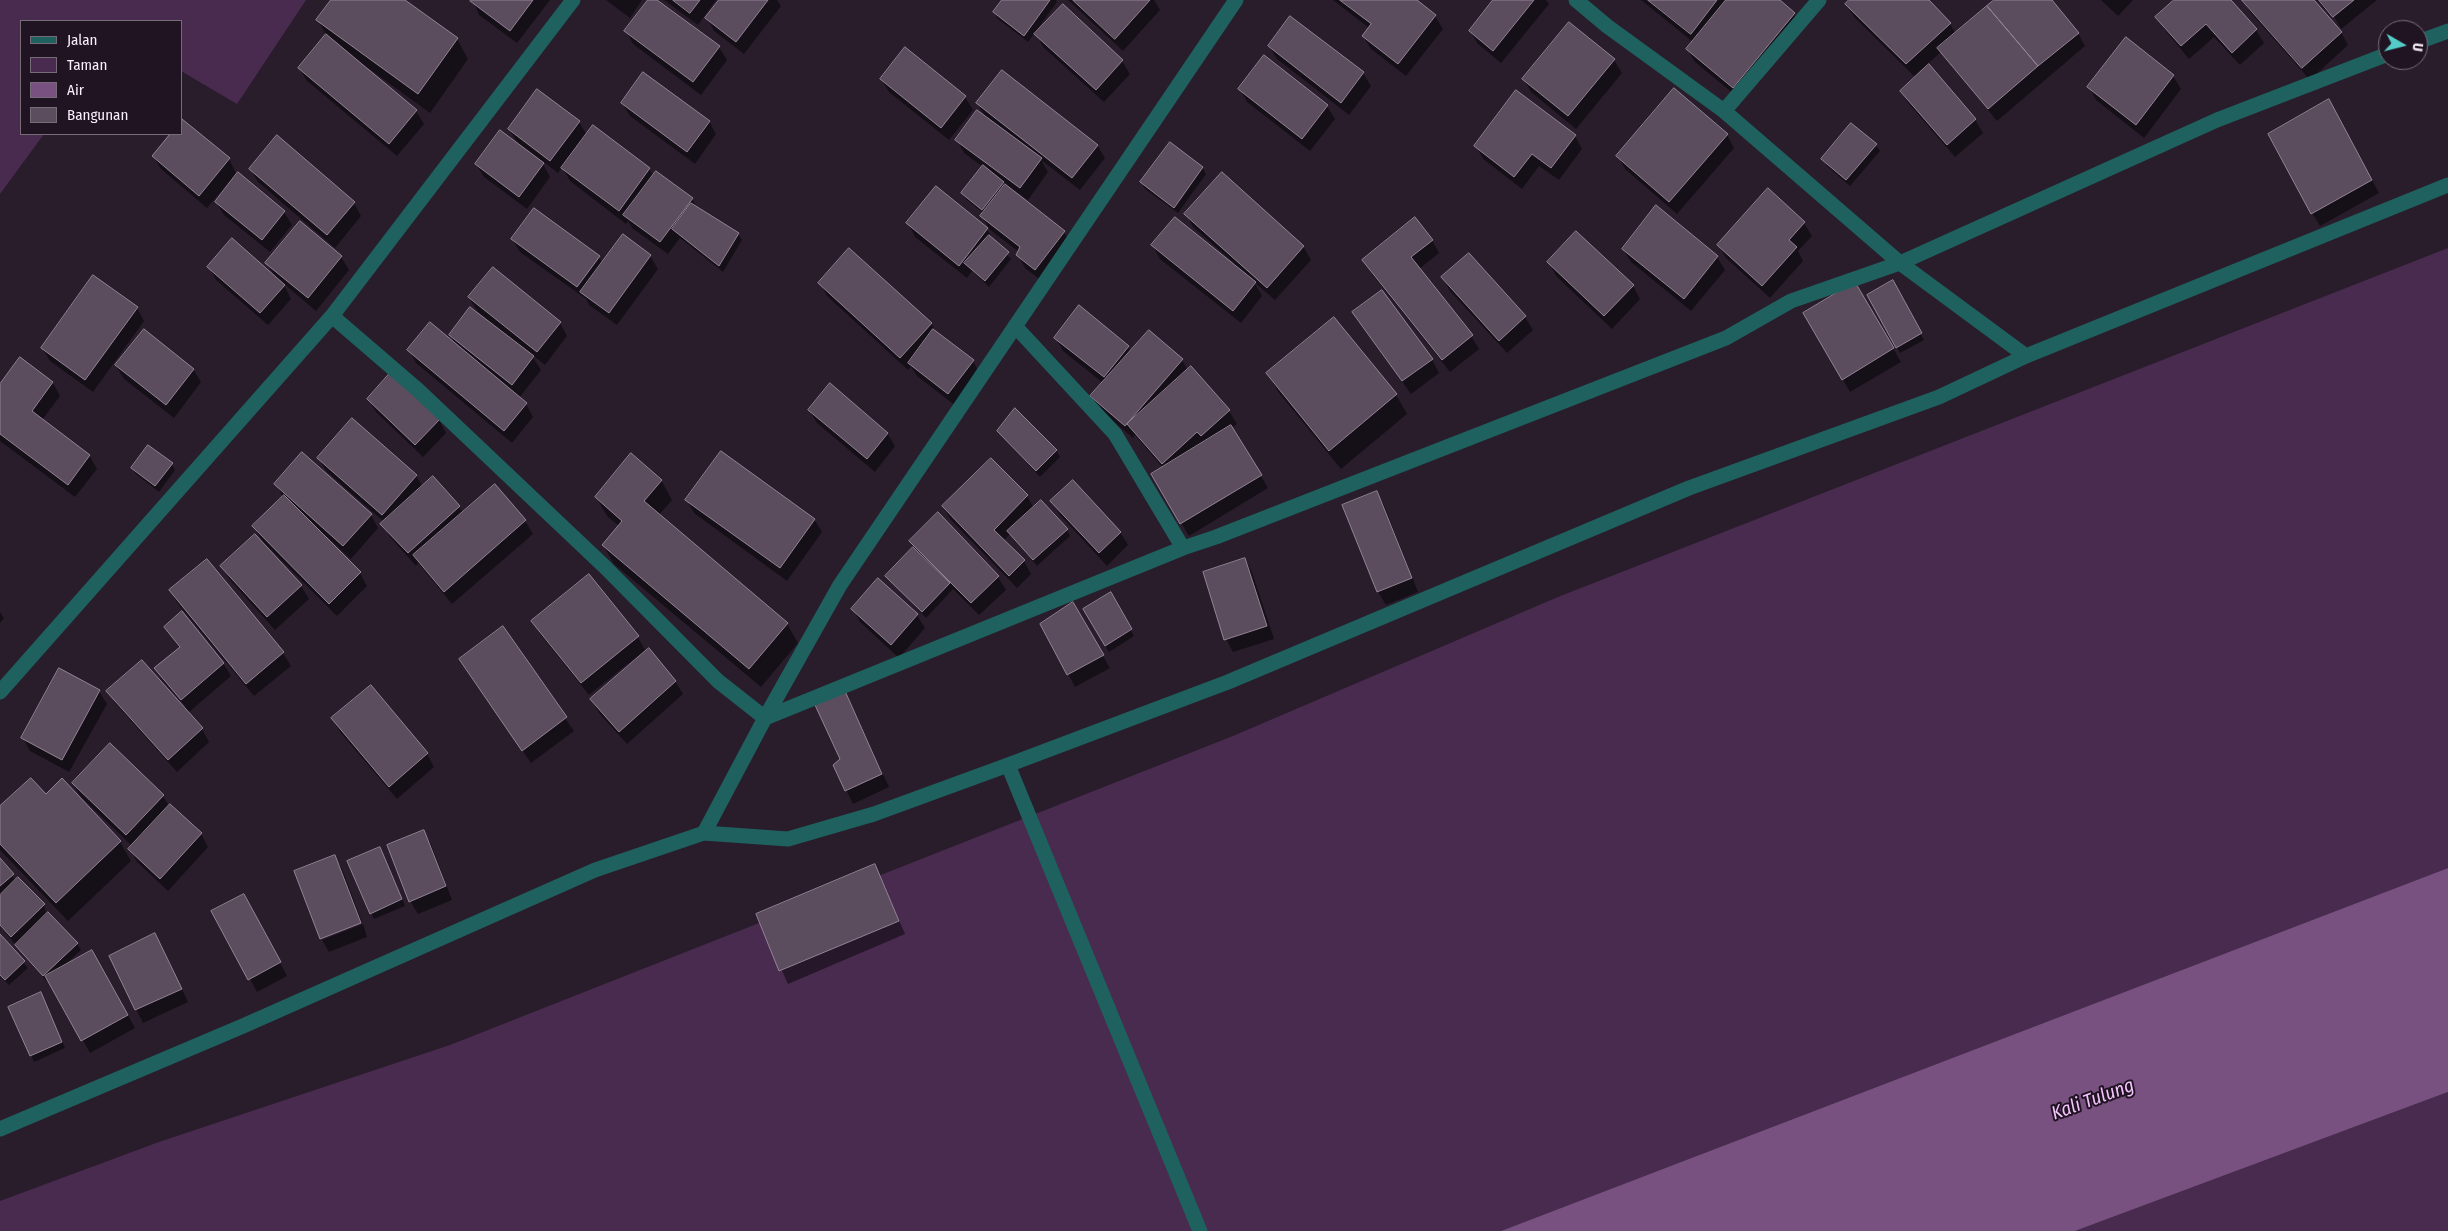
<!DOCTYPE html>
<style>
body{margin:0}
#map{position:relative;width:2448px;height:1231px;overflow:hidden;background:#291d2c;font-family:"Fira Sans Condensed",sans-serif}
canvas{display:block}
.legend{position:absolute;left:20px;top:20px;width:162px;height:115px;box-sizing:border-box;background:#201422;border:1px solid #766c78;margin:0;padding:6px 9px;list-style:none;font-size:15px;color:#f8f0fa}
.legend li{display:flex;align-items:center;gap:10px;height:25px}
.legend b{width:25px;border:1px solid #766c78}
.north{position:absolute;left:2378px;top:20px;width:50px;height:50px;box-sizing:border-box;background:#201422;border:1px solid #766c78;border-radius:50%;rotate:98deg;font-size:14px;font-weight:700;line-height:20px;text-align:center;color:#f8f0fa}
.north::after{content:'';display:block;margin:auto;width:18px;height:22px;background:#54cdc8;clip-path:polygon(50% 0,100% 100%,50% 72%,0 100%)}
</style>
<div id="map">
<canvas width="2448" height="1231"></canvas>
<ul class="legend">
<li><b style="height:6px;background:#1e615e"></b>Jalan</li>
<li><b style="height:14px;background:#492b4f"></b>Taman</li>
<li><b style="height:14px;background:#785180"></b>Air</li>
<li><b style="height:14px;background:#5b4d5e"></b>Bangunan</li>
</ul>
<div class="north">U</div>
</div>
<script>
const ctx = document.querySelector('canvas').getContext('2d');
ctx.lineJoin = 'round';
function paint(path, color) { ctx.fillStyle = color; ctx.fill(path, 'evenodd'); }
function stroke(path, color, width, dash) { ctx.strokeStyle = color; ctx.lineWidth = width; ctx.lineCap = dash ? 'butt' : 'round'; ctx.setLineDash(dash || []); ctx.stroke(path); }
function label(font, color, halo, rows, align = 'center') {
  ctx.font = font + ' "Fira Sans Condensed",sans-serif'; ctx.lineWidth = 4; ctx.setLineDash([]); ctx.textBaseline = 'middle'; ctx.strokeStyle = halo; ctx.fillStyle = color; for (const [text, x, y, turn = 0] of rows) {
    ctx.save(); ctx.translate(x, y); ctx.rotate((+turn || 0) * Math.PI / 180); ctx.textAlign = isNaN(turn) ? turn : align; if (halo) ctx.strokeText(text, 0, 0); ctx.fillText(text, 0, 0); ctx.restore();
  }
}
paint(new Path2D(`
 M0,0H306L237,104L181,71V21H21V134H44L0,194Z
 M2448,248V868L1501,1231H0V1201L159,1142L450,1045L1233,736L1558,597Z
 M2448,1092V1231H2075Z`), '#492b4f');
paint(new Path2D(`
 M2448,868V1092L2075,1231H1501Z`), '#785180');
paint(new Path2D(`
 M332,0H403L457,39L468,59L430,113L368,68L367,69L416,111L424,124L397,156L307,81L299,68L326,35L318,20Z
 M473,0H550L517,43L479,15Z
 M606,0H642L630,18Z
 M649,0H655L719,47L727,60L701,95L633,44L626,31Z
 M664,0H716L698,25Z
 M720,0H777L781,6L744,54L714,31L707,18Z
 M1003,0H1056L1057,2L1028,42L998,19L994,12Z
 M1068,0H1154L1160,10L1123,51Z
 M1333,0H1415L1435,16L1443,29L1406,76L1371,49L1363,36L1369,28Z
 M1494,0H1546L1549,4L1501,63L1478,44L1470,31Z
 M1641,0H1778L1794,13L1802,26L1741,100L1695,62L1687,49L1693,42Z
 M1851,0H1927L1950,24L1956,34L1996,0H2050L2078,33L2085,46L1997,121L1941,52L1914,76L1854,17L1846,4Z
 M2101,0H2133L2118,16Z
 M2176,0H2229L2256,30L2264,43L2240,65L2214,37L2189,59L2165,30L2157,17Z
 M2243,0H2312L2341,32L2348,45L2310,80L2250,12Z
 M2317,0H2377L2341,29L2331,11L2329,13L2332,18Z
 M1290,18L1363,73L1371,86L1349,115L1277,59L1269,46Z
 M1569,23L1614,60L1622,73L1576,129L1531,92L1524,79Z
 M1036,34L1122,61L1130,74L1104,102L1043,47Z
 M2126,39L2173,76L2181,89L2144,138L2096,100L2089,87Z
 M906,48L965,97L973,110L949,140L889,92L881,79Z
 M1240,89L1327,106L1335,119L1310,151L1247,102Z
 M538,91L579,122L587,135L593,126L649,169L653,176L692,199L697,208L738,234L742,240L723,272L680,238L668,254L632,228L628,221L626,224L570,181L562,167L558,173L541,160L550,177L527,209L484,177L476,164L519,146L509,129Z
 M1901,91L1975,120L1983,133L1955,157L1909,104Z
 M622,103L709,121L716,134L695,164L630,116Z
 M977,103L1097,145L1105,158L1080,190L1041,160L1048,172L1028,200L1014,190L1013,191L1064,232L1072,245L1043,282L1025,268L1018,255L1019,252L989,229L982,216L983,213L966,199L962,193L983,167L964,153L957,140L986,118Z
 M2336,114L2379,193L2320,226L2312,213Z
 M182,120L229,159L236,173L284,212L292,225L270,252L224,215L216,202L235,179L233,177L207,208L161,169L153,156L171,134H181Z
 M1727,135L1734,148L1677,214L1625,169L1618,156Z
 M1575,136L1582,149L1559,180L1539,166L1522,189L1483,159L1476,146Z
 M1876,145L1880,151L1850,186L1827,166L1823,159Z
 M1202,167L1206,174L1178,213L1145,189L1141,183Z
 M250,169L354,203L361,216L335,248L258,182Z
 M1768,189L1804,223L1812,236L1798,251L1803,261L1770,298L1726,258L1718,245Z
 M1186,214L1303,246L1311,260L1275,300L1254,282L1262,296L1241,323L1160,259L1153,246L1232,264L1234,263L1193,227Z
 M908,223L987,229L994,241L1011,259L989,287L972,271L967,278L915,237Z
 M512,239L599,257L603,264L650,256L658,269L617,325L589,305L586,299L520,252Z
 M1432,240L1439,253L1419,269L1471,336L1479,349L1450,372L1371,273L1364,260Z
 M1623,249L1717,257L1725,270L1691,311L1631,262Z
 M1469,255L1525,317L1533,330L1507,353L1450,291L1443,278Z
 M341,257L349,270L316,311L283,283L291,299L268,325L216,280L209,267L275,277L267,263Z
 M1549,262L1633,286L1640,299L1612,329L1556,276Z
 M1892,282L1924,340L1900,353L1868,295Z
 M820,283L931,323L936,332L973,361L980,374L956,406L917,376L911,367L908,370L827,296Z
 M1855,283L1901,362L1850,392L1804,313Z
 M469,298L560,323L567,336L545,365L531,354L541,370L519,398L526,404L533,417L512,443L416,363L409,350L456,345L450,335L489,323L490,322L477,311Z
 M137,308L144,321L93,392L50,361L42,348Z
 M1334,319L1396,395L1407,414L1341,469L1279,393L1268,374Z
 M1362,325L1432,360L1439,373L1411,394Z
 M1056,338L1128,347L1131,352L1182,360L1188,371L1191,367L1229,411L1237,424L1232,428L1268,488L1189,536L1152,474L1163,468L1135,435L1133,438L1099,409L1092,396L1103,383L1063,351Z
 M20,359L53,383L60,396L42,420L89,455L97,469L75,497L0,441V386Z
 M116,366L193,369L201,382L174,418L124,379Z
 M368,399L439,420L446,433L423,457L376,412Z
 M809,410L887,433L895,446L875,472L817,423Z
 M352,419L416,476L423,487L459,507L463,513L495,486L525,521L533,534L452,604L418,563L416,566L390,537L382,524L384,522L326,471L318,458Z
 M998,431L1056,450L1060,457L1040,477Z
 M172,464L175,470L159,492L136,474L132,468Z
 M661,480L672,500L659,515L787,624L798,643L761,687L614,564L603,545L619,526L607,516L596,497Z
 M276,484L371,515L378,528L351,559L324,534L323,536L360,573L367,586L337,616L262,541L254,527L283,497Z
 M1376,492L1384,505L1418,592L1386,605L1378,592L1344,506Z
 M1027,496L1034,508L1067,530L1070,536L1037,566L1010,534L1003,541L1024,561L1031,574L1017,588L951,520L943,507Z
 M687,500L814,519L822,532L787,581L694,513Z
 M1052,501L1120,532L1128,545L1107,566L1060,515Z
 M255,536L301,586L309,599L275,630L230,580L222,567Z
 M911,541L998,577L1006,590L979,615L953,589L926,618L887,576L917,552Z
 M1245,559L1252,572L1274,639L1233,652L1226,639Z
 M207,560L283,653L291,666L254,696L178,604L170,591Z
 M878,580L917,615L925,628L899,658L860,622L853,609Z
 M1111,594L1134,636L1109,652L1084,609Z
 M1072,604L1110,668L1075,687L1042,624Z
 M0,612L4,618L0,623Z
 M533,621L638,637L645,650L589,695L540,634Z
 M165,627L223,663L231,676L188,713L202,729L209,742L177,772L116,704L108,691L183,708L185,706L163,681L156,668L180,649Z
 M503,628L574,731L531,763L468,672Z
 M675,681L683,694L627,744L599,713L592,700Z
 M99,691L107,704L69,772L30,751L23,738Z
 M844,693L889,787L853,804L834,765L841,760Z
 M333,719L427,754L434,767L397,799L340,732Z
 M62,780L120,842L131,861L68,921L0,850V808L46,795Z
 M73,784L163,796L169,806L201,834L208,847L168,891L137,862L130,849L132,846L81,797Z
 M423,831L431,844L452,900L418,914L410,901Z
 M383,855L405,906L374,919L371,913Z
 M334,856L342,869L362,922L321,939L295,872Z
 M0,860L16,881L18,878L44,905L46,913L77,944L81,950L65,965L92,951L135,1028L90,1053L49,980L47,982L0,926Z
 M875,866L905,934L788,984L757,915Z
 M251,908L287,976L257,992L250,979Z
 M363,924L367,937L329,952L322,940Z
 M0,936L28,968L9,985L0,976Z
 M162,948L188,1002L143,1023L110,956Z
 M44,1000L65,1048L34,1062L10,1007Z`), '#0007');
const building = new Path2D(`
 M331,0H405L458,38L418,94L316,20Z
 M471,0H533L510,31L470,1Z
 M648,0H657L720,46L693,82L624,31Z
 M673,0H700L690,13Z
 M719,0H768L736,42L705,18Z
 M1002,0H1050L1024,36L993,12Z
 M1073,0H1150L1115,39Z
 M1340,0H1417L1436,15L1398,64L1362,36L1371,24Z
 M1493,0H1534L1493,51L1469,31Z
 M1648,0H1717L1691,34Z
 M1726,0H1780L1795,13L1733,88L1686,49Z
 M1849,0H1929L1951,23L1906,64L1845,4Z
 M1994,0H2052L2079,33L2038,66L1987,6Z
 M2174,0H2231L2257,29L2232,53L2206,24L2181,46L2155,17Z
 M2242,0H2314L2342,32L2302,68Z
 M2319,0H2354L2333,17Z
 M1063,4L1123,60L1096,90L1034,34Z
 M1987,6L2038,66L1988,109L1937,48Z
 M1290,16L1364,72L1341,103L1268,46Z
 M1569,22L1615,59L1568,116L1522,79Z
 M326,34L417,110L389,144L298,68Z
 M2126,37L2174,75L2136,125L2087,87Z
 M905,47L966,96L941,128L880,79Z
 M1264,55L1328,105L1302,139L1238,89Z
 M1929,64L1976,119L1947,145L1900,91Z
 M1002,70L1098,145L1072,178L976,103Z
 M643,72L710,121L687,152L621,103Z
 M1674,88L1728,134L1669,202L1616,156Z
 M537,89L580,121L550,161L508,129Z
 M1516,90L1576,135L1551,168L1532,154L1514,177L1474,146Z
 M2329,99L2372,180L2311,214L2268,134Z
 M977,110L1042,158L1020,188L955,140Z
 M182,119L230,158L199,196L152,156L170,134H181Z
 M1851,123L1877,144L1846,180L1821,159Z
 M593,125L650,168L619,211L561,168Z
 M500,130L544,163L519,197L475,164Z
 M277,135L355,202L327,235L249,169Z
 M1170,142L1203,167L1174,208L1140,182Z
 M983,165L1004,182L982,210L961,193Z
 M656,171L693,198L660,242L623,215Z
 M238,172L285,211L262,240L215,202Z
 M1222,172L1304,246L1267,288L1184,214Z
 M1005,184L1065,231L1035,270L1016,255L1020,247L980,216Z
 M936,186L988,228L959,266L906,223Z
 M1768,188L1805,222L1789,240L1797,247L1762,286L1717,245Z
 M691,203L739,233L719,266L672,229Z
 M1656,205L1718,256L1684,299L1622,249Z
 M534,208L600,256L577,287L511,239Z
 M1175,217L1256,282L1233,311L1151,245Z
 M1415,217L1433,240L1411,257L1473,335L1442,360L1362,260Z
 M300,221L342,256L308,298L265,263Z
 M1576,231L1634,285L1604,316L1547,262Z
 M623,234L651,255L609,313L580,292Z
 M989,235L1009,252L985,281L964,263Z
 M232,238L285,285L260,313L207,267Z
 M849,248L932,323L900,358L818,283Z
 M1469,253L1526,316L1499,341L1441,277Z
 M493,267L561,322L537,352L468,297Z
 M93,275L138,307L85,380L41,348Z
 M1893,280L1922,333L1896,348L1867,295Z
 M1855,282L1894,348L1842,380L1803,313Z
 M1382,290L1433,359L1402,381L1352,312Z
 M1079,305L1129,346L1104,377L1054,338Z
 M470,307L534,356L512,385L449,335Z
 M1334,317L1397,394L1329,451L1266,373Z
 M430,322L527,403L504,431L407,350Z
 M144,329L194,369L166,405L115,365Z
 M933,329L974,360L948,394L908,363Z
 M1149,330L1183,359L1125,426L1090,396Z
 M20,357L53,382L32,411L90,455L68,485L0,434V384Z
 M1191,366L1230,410L1201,436L1197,432L1162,464L1127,424Z
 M391,372L440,419L415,445L367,399Z
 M830,383L888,433L867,459L808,410Z
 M1015,408L1057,450L1036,471L997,431Z
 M352,418L417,475L382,515L317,458Z
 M1231,425L1262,475L1180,524L1151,474Z
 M148,445L173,463L155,486L131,468Z
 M721,451L815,519L780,568L685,500Z
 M302,452L372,514L343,546L274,484Z
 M631,453L662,480L644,501L788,623L749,669L602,545L622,521L595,497Z
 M991,458L1028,495L994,530L1025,560L1009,576L942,506Z
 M433,476L460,506L408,553L380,524Z
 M1073,480L1121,532L1099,553L1050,501Z
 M495,484L526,520L444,592L413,555Z
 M1377,491L1412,578L1377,592L1342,505Z
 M284,495L361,572L329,604L252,526Z
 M1041,500L1068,529L1033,560L1007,531Z
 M938,512L999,576L971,603L909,541Z
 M255,534L302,585L267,617L220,566Z
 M913,547L950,583L922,612L885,576Z
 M1245,558L1267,626L1224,640L1203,572Z
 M207,559L284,652L246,684L169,590Z
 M589,574L639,636L581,683L531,621Z
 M878,578L918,614L891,645L851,609Z
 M1111,592L1132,629L1105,646L1083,609Z
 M1073,602L1104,655L1067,675L1040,624Z
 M182,611L224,663L181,700L154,668L180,647L164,627Z
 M503,626L567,717L522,751L459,659Z
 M649,648L676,681L619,732L590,699Z
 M142,660L203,728L168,760L106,691Z
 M59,668L100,690L62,760L21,738Z
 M371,685L428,753L389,787L331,718Z
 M845,691L882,774L845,791L833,765L840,759L815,705Z
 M110,743L164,795L126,835L72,783Z
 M31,778L46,794L62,778L121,841L56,903L0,844V806Z
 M170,804L202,833L160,879L128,849Z
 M424,830L446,886L409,902L387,845Z
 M380,847L402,899L370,914L347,861Z
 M335,855L361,923L320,939L294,871Z
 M0,858L14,874L0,886Z
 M875,864L899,921L779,971L756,914Z
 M18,877L45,904L11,937L0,925V895Z
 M244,894L281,962L248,980L211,911Z
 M48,912L78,943L43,976L15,945Z
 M155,933L182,989L135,1010L109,956Z
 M0,934L25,961L5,980L0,975Z
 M92,950L128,1015L81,1041L45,976Z
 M41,992L62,1042L30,1056L8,1007Z`);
paint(building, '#5b4d5e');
stroke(building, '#928395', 1);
stroke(new Path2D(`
 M1576,0L1607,26L1724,111L1900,263L2026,356
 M2418,42L2448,31
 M1724,111L1819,0
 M332,316L418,390L604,566L718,681L765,718
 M1015,326L1115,434L1183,548
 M0,692L332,316L573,0
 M765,718L1183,548L1216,537L1726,338L1791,301L1900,263L2217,120L2388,54
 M1008,765L1200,1231
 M704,833L765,718L840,585L1236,0
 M0,1129L243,1026L595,870L704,833L788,839L874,814L1008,765L1228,682L1689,488L1939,397L2026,356L2448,185`), '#1e615e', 15);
label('italic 19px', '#f2c3fc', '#201422', [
 ["Kali Tulung",2093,1100,-20]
]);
</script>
